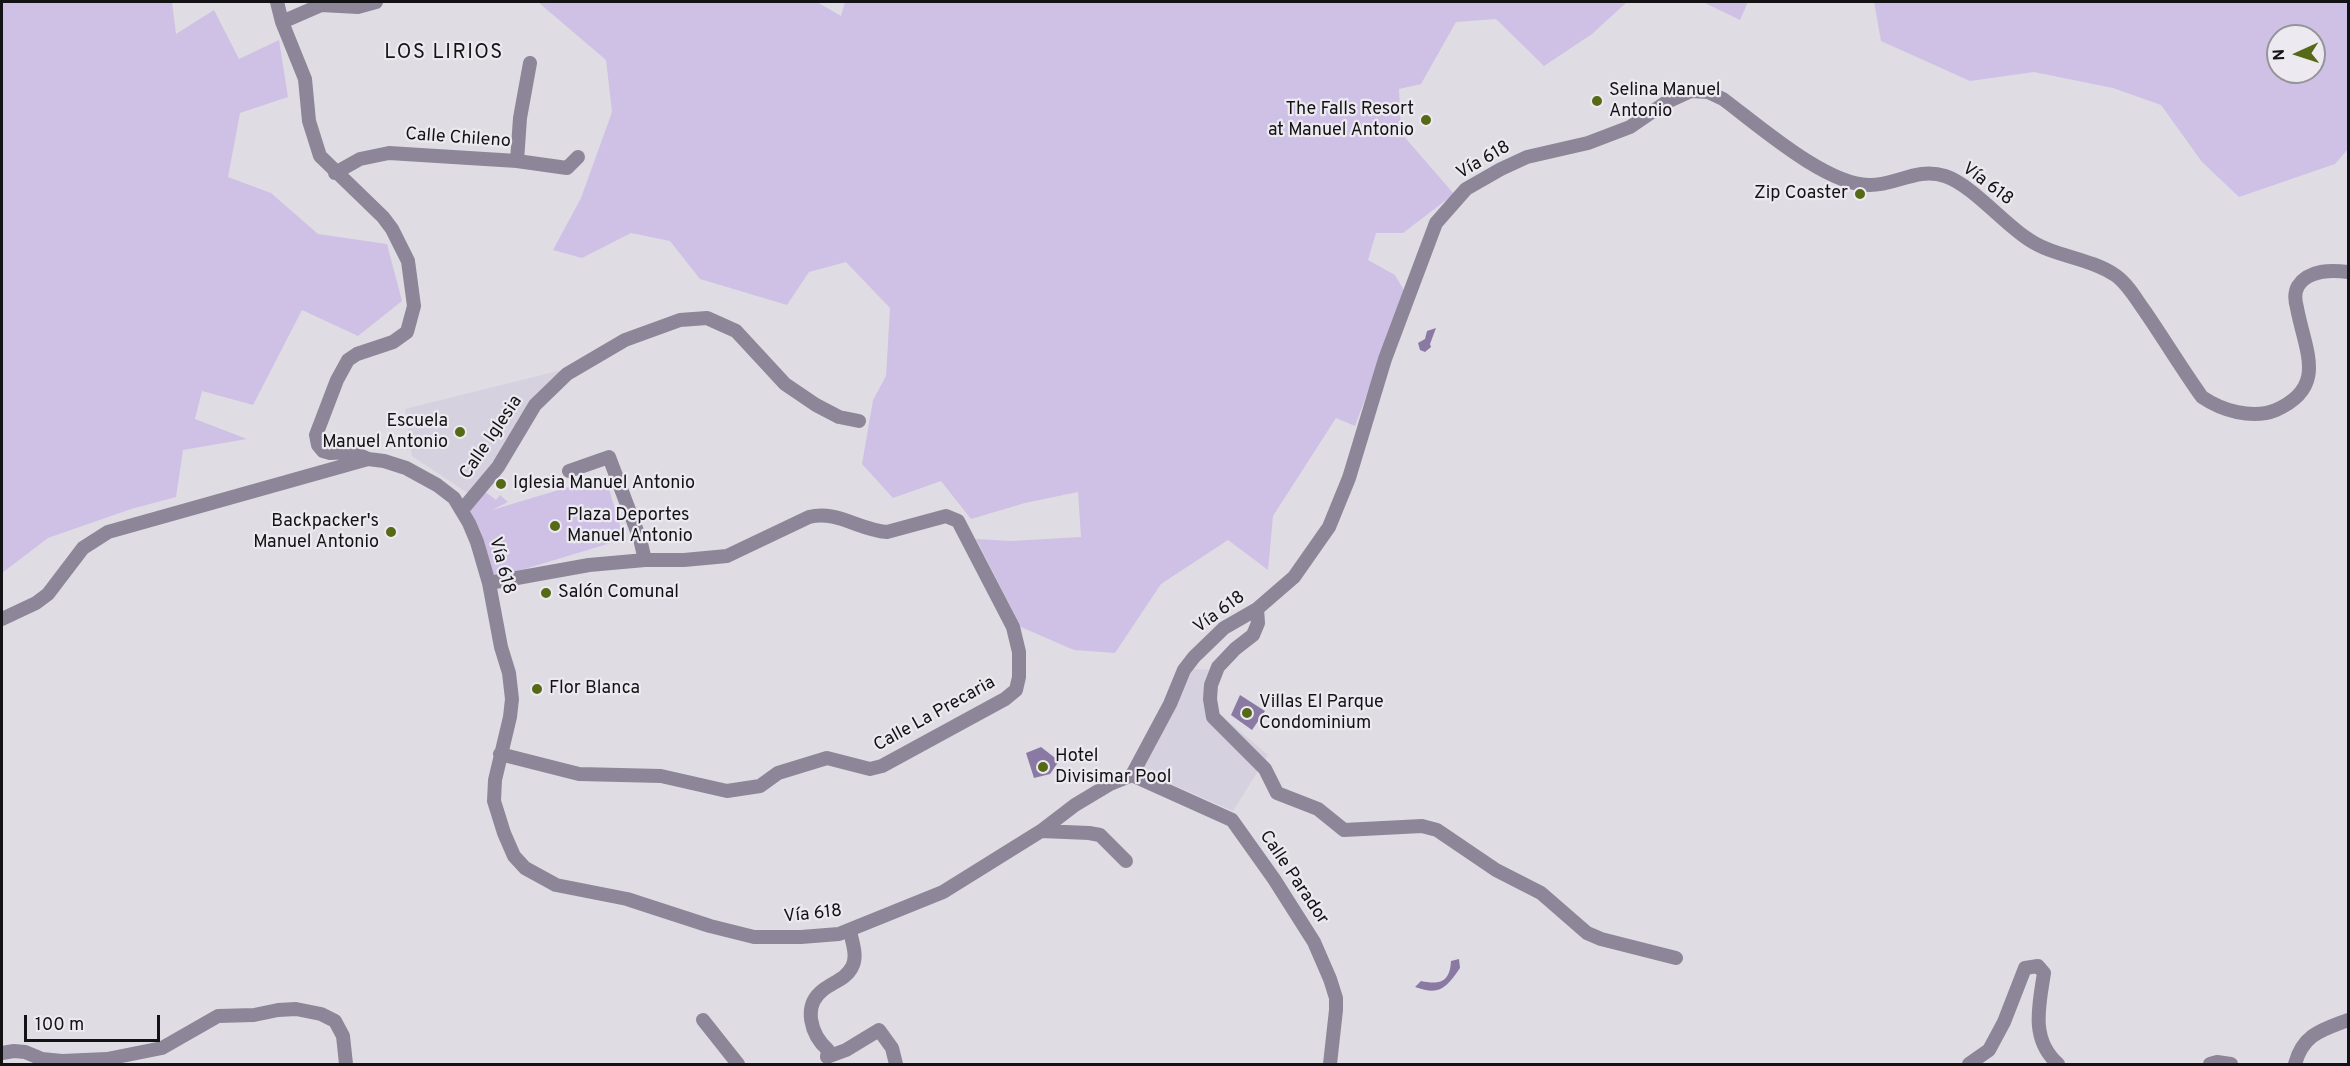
<!DOCTYPE html>
<meta charset="utf-8">
<style>
body{margin:0}
#map{position:relative;width:2350px;height:1066px;overflow:hidden;background:#dfdde3;font-family:Overpass,sans-serif}
canvas{display:block}
.frame{position:absolute;inset:0;border:3px solid #131214;pointer-events:none}
.north{position:absolute;left:2266px;top:24px;width:60px;height:60px;box-sizing:border-box;background:#eceaf0;border:2px solid #959498;border-radius:50%;rotate:267deg;font-size:16px;font-weight:700;line-height:24px;text-align:center;color:#131214}
.north::after{content:'';display:block;margin:auto;width:21px;height:27px;background:#566916;clip-path:polygon(50% 0,100% 100%,50% 72%,0 100%)}
.scale{position:absolute;left:24px;top:1015px;width:136px;height:27px;box-sizing:border-box;border:3px solid #131214;border-top:0;padding-left:8px;font-size:18px;line-height:21px;white-space:nowrap;color:#131214;-webkit-text-stroke:4px #eceaf0;paint-order:stroke}
</style>
<div id="map">
<canvas width="2350" height="1066"></canvas>
<div class="frame"></div>
<div class="north">N</div>
<div class="scale">100 m</div>
</div>
<script>
const ctx = document.querySelector('canvas').getContext('2d');
ctx.lineJoin = 'round';
function paint(path, color) { ctx.fillStyle = color; ctx.fill(path, 'evenodd'); }
function stroke(path, color, width, dash) { ctx.strokeStyle = color; ctx.lineWidth = width; ctx.lineCap = dash ? 'butt' : 'round'; ctx.setLineDash(dash || []); ctx.stroke(path); }
function label(font, color, halo, rows, align = 'center') {
  ctx.font = font + ' Overpass,sans-serif'; ctx.lineWidth = 4.5; ctx.setLineDash([]); ctx.textBaseline = 'middle'; ctx.strokeStyle = halo; ctx.fillStyle = color; for (const [text, x, y, turn = 0] of rows) {
    ctx.save(); ctx.translate(x, y); ctx.rotate((+turn || 0) * Math.PI / 180); ctx.textAlign = isNaN(turn) ? turn : align; if (halo) ctx.strokeText(text, 0, 0); ctx.fillText(text, 0, 0); ctx.restore();
  }
}
paint(new Path2D(`
 M562,370L469,494L412,456L405,409Z
 M1191,669L1217,670L1216,711L1268,755L1233,811L1141,771Z`), '#d5d1de');
paint(new Path2D(`
 M2,2H172L176,34L214,10L239,59L279,40L288,97L240,113L228,177L271,193L318,234L387,244L402,301L358,336L302,310L253,405L202,391L195,419L247,439L183,450L176,497L131,509L48,538L2,573Z
 M538,2H817L841,16L845,2H1627L1592,34L1544,66L1496,19L1456,22L1421,84L1399,89L1401,133L1454,194L1403,233H1376L1368,260L1395,275L1405,292L1355,426L1336,418L1273,516L1268,570L1228,540L1161,584L1115,653L1074,650L1021,627L976,539L1011,541L1081,537L1078,492L1025,503L971,519L941,481L893,498L862,464L873,400L886,376L890,308L846,262L809,272L787,305L700,279L670,241L631,233L582,258L553,250L581,198L612,112L606,60Z
 M1703,2H1748L1740,20Z
 M1874,2H2348V149L2335,164L2239,197L2202,162L2161,105L2113,88L2034,72L1970,81L1881,41ZM2278,36H2314V72H2278Z
 M605,476L624,539L495,578L475,519L468,509L483,490L496,500L500,495L508,502L492,510Z`), '#cfc1e6');
paint(new Path2D(`
 M1436,328L1430,344L1431,347L1425,352L1420,350L1418,343L1425,339L1427,331Z
 M1240,695L1265,711L1252,730L1231,715Z
 M1041,747L1059,761L1050,774L1034,778L1026,753Z
 M1459,959L1460,968C1446,988 1440,996 1415,987L1421,981C1440,985 1450,982 1451,961Z`), '#8a7aa3');
stroke(new Path2D(`
 M277,2L282,22L305,79L309,121L320,156L383,217L392,229L408,261L414,306L407,332L393,342L357,354L348,360L337,380L316,435L318,445L323,451L330,453L352,452L368,459
 M282,22L321,5L358,7L376,2
 M517,161L520,118L530,63
 M335,173L360,159L389,153L517,161L567,168L578,157
 M569,471L609,457L640,539L645,560
 M462,510L498,467L535,405L567,374L625,340L680,320L707,318L736,331L785,384L816,405L839,417L859,421
 M489,583L589,565L645,560H684L727,556L809,517C837,510 859,530 887,532L946,516L958,521L1013,627L1019,652V677L1016,690L1005,699L882,766L870,769L827,758L778,773L760,786L727,791L661,776L579,774L500,754
 M1257,609L1258,623L1253,635L1235,649L1218,667L1211,685L1210,699L1213,717L1265,769L1277,793L1318,809L1344,830L1422,826L1437,830L1496,870L1541,893L1587,933L1601,939L1676,958
 M2,619L36,603L48,594L83,548L108,532L368,459L384,461L406,468L437,485L454,498L469,523L477,542L489,583L501,647L509,673L512,699L510,717L495,780L494,801L504,833L514,856L525,868L556,885L627,899L710,926L754,937H801L839,934L943,892L1041,831L1075,805L1110,784L1132,775L1170,704L1184,670L1194,657L1224,628L1257,609L1294,577L1329,527L1349,478L1385,359L1436,223L1466,189L1501,169L1527,157L1588,143L1630,127L1665,103L1691,91L1708,92L1723,99C1758,125 1827,186 1870,185C1897,185 1917,167 1945,176C1972,185 2003,223 2028,239C2054,257 2088,257 2115,275C2127,283 2136,299 2144,310C2164,339 2182,369 2202,397C2221,410 2252,420 2276,410C2328,387 2305,351 2297,308C2295,301 2294,293 2298,286C2309,269 2332,270 2348,272
 M1132,775L1232,820L1274,879L1314,942L1330,979L1336,998V1010L1330,1064
 M1041,831L1089,833L1100,835L1126,861
 M850,931C852,942 858,956 852,967C846,979 833,982 823,990C802,1006 811,1035 828,1050L827,1057L846,1050L879,1030L892,1048L896,1064
 M703,1020L738,1064
 M2,1053L14,1051L25,1052L42,1059L62,1061L107,1059L162,1048L218,1016L254,1015L278,1010L296,1009L321,1014L335,1021L343,1036L346,1064
 M1969,1064L1989,1050L2004,1022L2025,968L2038,966L2044,973C2039,1006 2030,1039 2058,1064
 M2210,1064L2217,1062L2231,1064
 M2295,1064C2303,1034 2322,1030 2348,1020`), '#8d8698', 14);
for (const [x, y, r, color] of [
 [1597,101,6,"#566916"],
 [1426,120,6,"#566916"],
 [1860,194,6,"#566916"],
 [460,432,6,"#566916"],
 [501,484,6,"#566916"],
 [555,526,6,"#566916"],
 [391,532,6,"#566916"],
 [546,593,6,"#566916"],
 [537,689,6,"#566916"],
 [1247,713,6,"#566916"],
 [1043,767,6,"#566916"]
]) { const dot = new Path2D(); dot.arc(x, y, r, 0, 2 * Math.PI); ctx.fillStyle = color; ctx.fill(dot); stroke(dot, '#eceaf0', 2); }
label('18px', '#131214', '#eceaf0', [
 ["Selina Manuel",1609,91],
 ["Antonio",1609,112],
 ["The Falls Resort",1414,110,"right"],
 ["at Manuel Antonio",1414,131,"right"],
 ["Zip Coaster",1848,194,"right"],
 ["Escuela",448,422,"right"],
 ["Manuel Antonio",448,443,"right"],
 ["Iglesia Manuel Antonio",513,484],
 ["Plaza Deportes",567,516],
 ["Manuel Antonio",567,537],
 ["Backpacker's",379,522,"right"],
 ["Manuel Antonio",379,543,"right"],
 ["Salón Comunal",558,593],
 ["Flor Blanca",549,689],
 ["Villas El Parque",1259,703],
 ["Condominium",1259,724],
 ["Hotel",1055,757],
 ["Divisimar Pool",1055,778]
], 'left');
label('18px', '#131214', '#eceaf0', [
 ["Calle Chileno",458,139,4],
 ["Vía 618",1484,161,-30],
 ["Vía 618",1987,185,37],
 ["Calle Iglesia",492,438,-56],
 ["Vía 618",501,566,75],
 ["Vía 618",1220,613,-36],
 ["Calle La Precaria",935,715,-29],
 ["Calle Parador",1293,878,56],
 ["Vía 618",813,915,-6]
]);
ctx.letterSpacing = '1.5px';
label('20px', '#131214', '#eceaf0', [
 ["LOS LIRIOS",444,54]
]);
ctx.letterSpacing = '0px';
</script>
